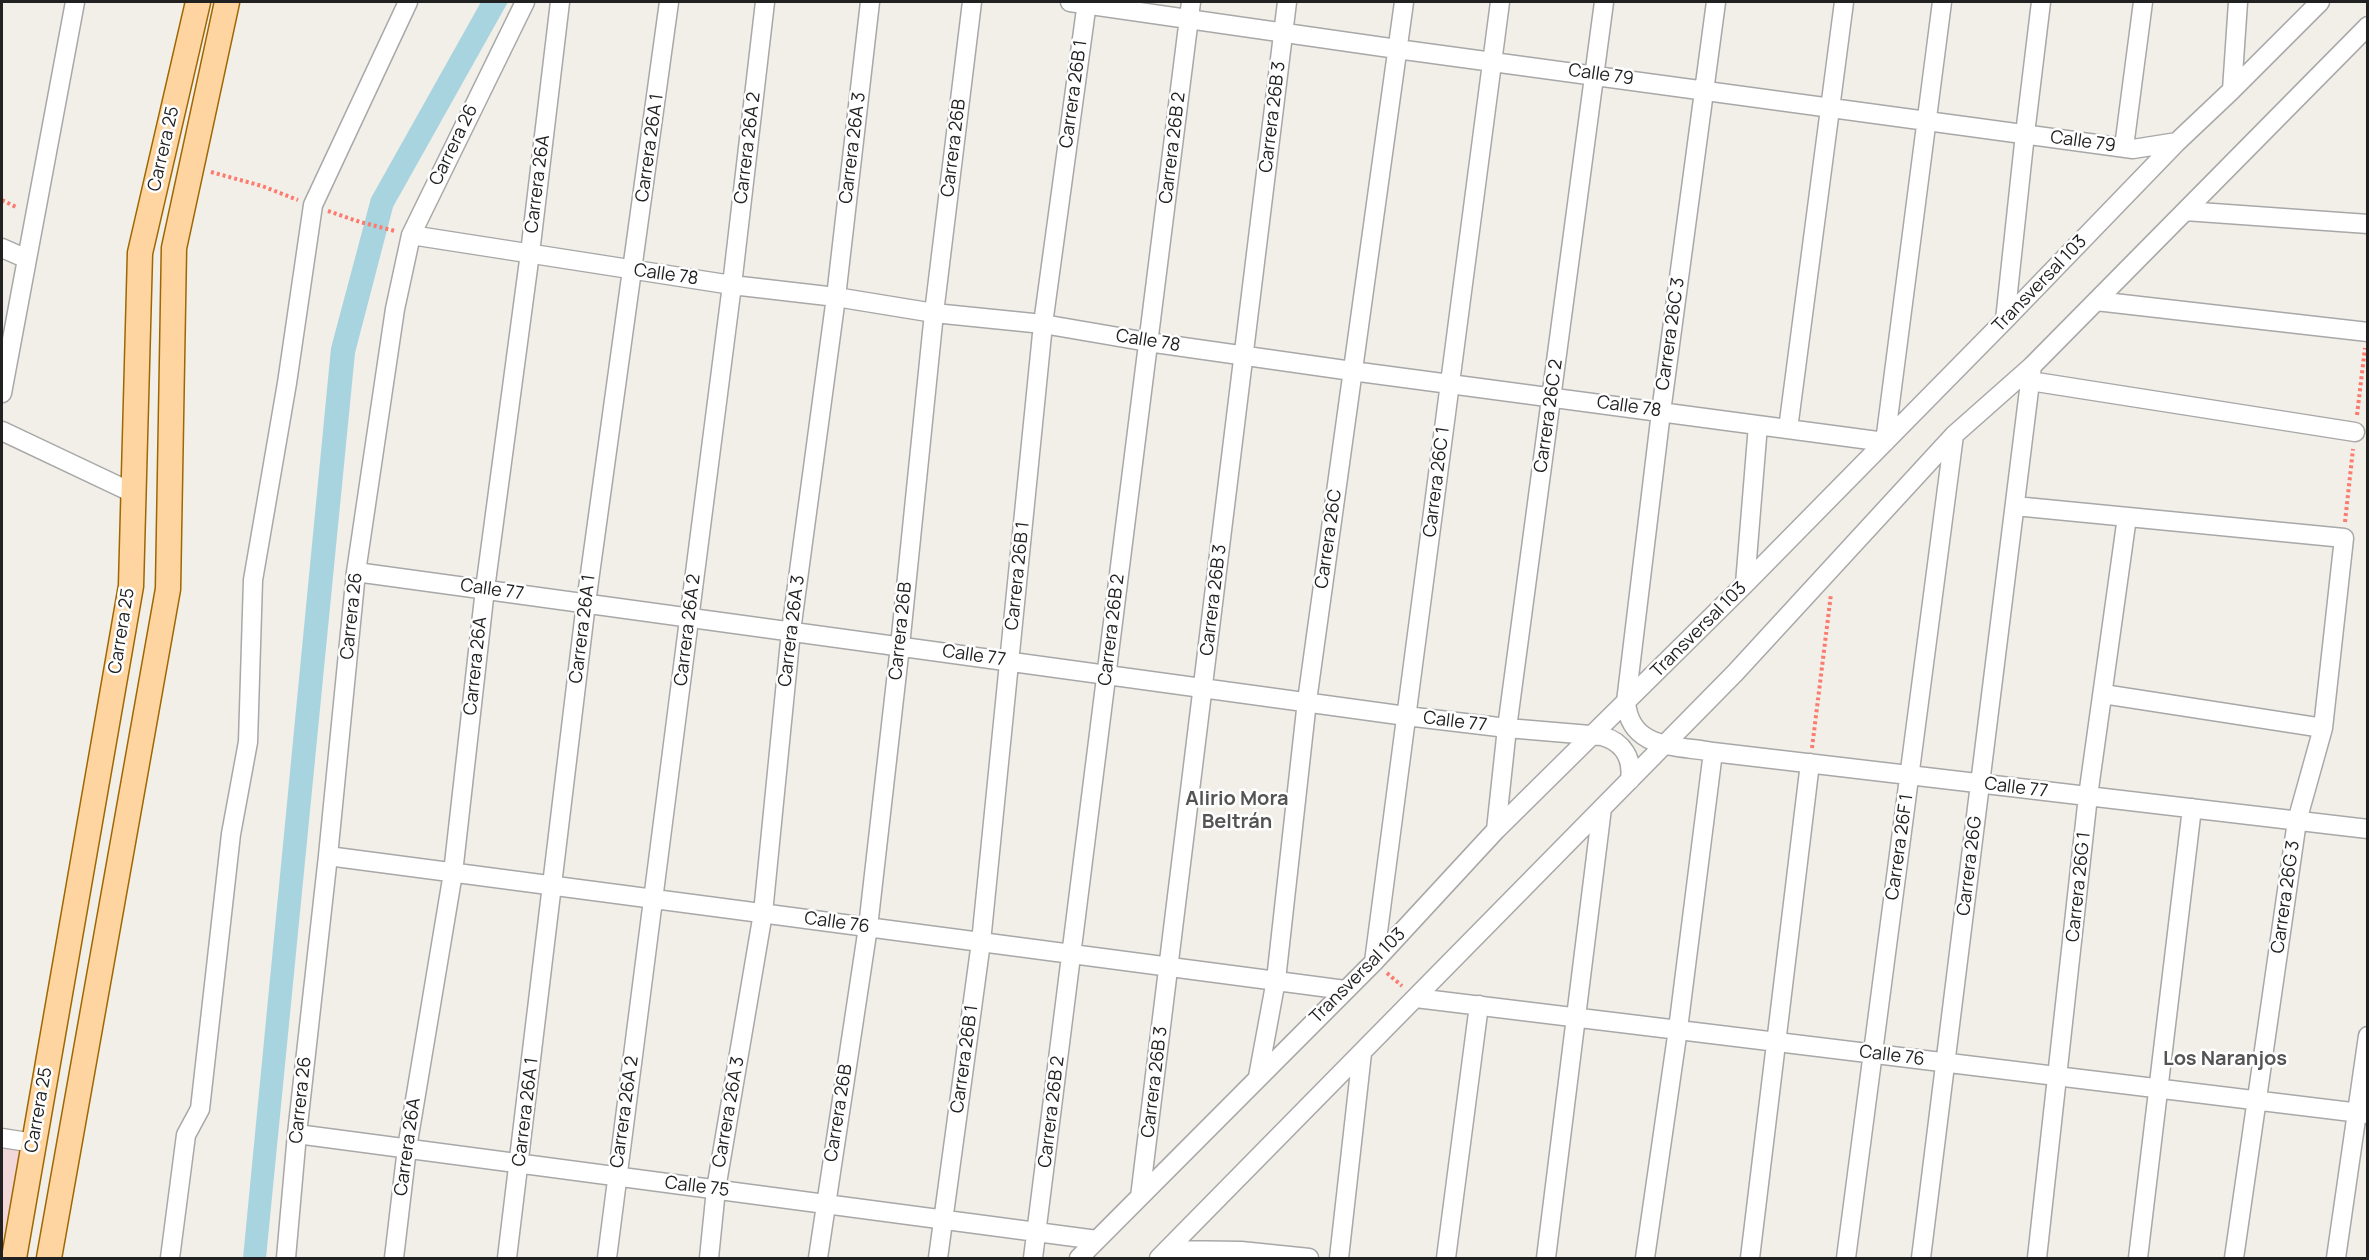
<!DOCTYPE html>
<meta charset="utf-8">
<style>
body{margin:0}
#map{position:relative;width:2369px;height:1260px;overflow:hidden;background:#f2eee8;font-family:Manrope,sans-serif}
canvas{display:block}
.frame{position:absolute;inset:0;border:3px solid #212121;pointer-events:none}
</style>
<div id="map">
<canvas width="2369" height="1260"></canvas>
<div class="frame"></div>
</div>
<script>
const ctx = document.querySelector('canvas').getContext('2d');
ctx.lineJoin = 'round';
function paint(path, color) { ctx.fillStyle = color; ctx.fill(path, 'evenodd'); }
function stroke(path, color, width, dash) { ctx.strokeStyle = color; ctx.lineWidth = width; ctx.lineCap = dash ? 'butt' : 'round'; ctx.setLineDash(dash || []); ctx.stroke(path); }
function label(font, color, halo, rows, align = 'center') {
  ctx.font = font + ' Manrope,sans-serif'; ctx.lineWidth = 5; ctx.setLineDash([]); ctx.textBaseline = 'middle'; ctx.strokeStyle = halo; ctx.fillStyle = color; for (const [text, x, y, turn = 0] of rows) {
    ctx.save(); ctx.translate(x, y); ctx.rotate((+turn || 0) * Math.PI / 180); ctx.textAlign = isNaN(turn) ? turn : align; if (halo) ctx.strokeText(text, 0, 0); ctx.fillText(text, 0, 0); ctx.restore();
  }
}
paint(new Path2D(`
 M2,1138L34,1143L14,1258H2Z`), '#f2d8d8');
paint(new Path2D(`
 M481,2H508L393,207L355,353L266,1258H243L331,348L371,198Z`), '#a8d4e0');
const minor = new Path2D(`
 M1070,2L1397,49L2133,149L2177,142
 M1716,2L1661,412L1626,702C1630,750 1676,745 1713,752L2368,829
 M2232,90L2238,2
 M2124,147L2143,2
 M2185,211L2368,224
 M411,235L732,285L836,297L934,313L1043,324L1148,342L1352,371L1885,442L1942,2
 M2,248L27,259
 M2096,301L2368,332
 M2005,320L2025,134L2041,2
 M2030,381L2355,432
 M2,393L75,2
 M1788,429L1844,2
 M2,431L133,493
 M2015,506L2344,538L2323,728L2297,821L2234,1258
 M356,572L1406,716L1507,728L1602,736C1623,742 1633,758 1630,780
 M1745,584L1758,425
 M2103,694L2323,728
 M1496,830L1507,728L1604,2
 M328,856L1345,990
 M1374,962L1500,2
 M1416,998L2368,1114
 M1258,1077L1276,980L1307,701L1404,2
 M297,1134L1097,1240
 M2,1138L34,1143
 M1140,1197L1287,2
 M1167,1250L1241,1251L1309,1258
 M170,1258L186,1135L200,1109L231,834L248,742L253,580L287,383L313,205L408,2
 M286,1258L297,1134L328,856L356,572L395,309L411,235L525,2
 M394,1258L407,1148L453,873L485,589L530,253L560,2
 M507,1258L586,603L669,2
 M607,1258L732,285L765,2
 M709,1258L716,1189L763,913L791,631L836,297L870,2
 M818,1258L868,927L900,646L934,313L972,2
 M938,1258L981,942L1043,324L1087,2
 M1033,1258L1191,2
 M1079,1258L1374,962L1496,830L1745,584L2005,320L2177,142L2232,90L2320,2
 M1159,1258L1735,673L1954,435L2032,366L2368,26
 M1339,1258L1362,1053
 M1446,1258L1479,1005
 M1546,1258L1602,808
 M1645,1258L1678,1029L1713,752
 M1750,1258L1810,763
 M1846,1258L1954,435
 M1921,1258L2032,366
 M2037,1258L2088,796L2127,517
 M2138,1258L2192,808
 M2336,1258L2368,1036`);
const major = new Path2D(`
 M14,1258L131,586L140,253L198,2
 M49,1258L168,589L174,248L227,2`);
stroke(minor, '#a8a8a8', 21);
stroke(major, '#9f6700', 27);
stroke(new Path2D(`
 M211,172L262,186L298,200
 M2,200L18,208
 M328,211L360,222L395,231
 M2357,415L2365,348
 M2345,522L2353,449
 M1812,748L1831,594
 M1387,973L1402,986`), '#fc7b6e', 4, [3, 3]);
stroke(minor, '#fff', 18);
stroke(major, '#fed4a1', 24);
label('18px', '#212121', '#fff', [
 ["Calle 79",1601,75,8],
 ["Carrera 26B 1",1074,94,-82],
 ["Carrera 26B 3",1273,117,-83],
 ["Calle 79",2083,142,8],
 ["Carrera 26",454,145,-64],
 ["Carrera 26A 1",650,148,-82],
 ["Carrera 26A 2",748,148,-83],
 ["Carrera 26A 3",853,148,-83],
 ["Carrera 26B",954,148,-83],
 ["Carrera 26B 2",1173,148,-83],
 ["Carrera 25",164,149,-77],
 ["Carrera 26A",538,184,-83],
 ["Calle 78",666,275,8],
 ["Transversal 103",2040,284,-46],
 ["Carrera 26C 3",1671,334,-82],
 ["Calle 78",1148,341,9],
 ["Calle 78",1629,407,8],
 ["Carrera 26C 2",1549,416,-82],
 ["Carrera 26C 1",1437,482,-83],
 ["Carrera 26C",1329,539,-82],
 ["Carrera 26B 1",1018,576,-84],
 ["Calle 77",492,590,8],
 ["Carrera 26B 3",1214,600,-83],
 ["Carrera 26",352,616,-84],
 ["Carrera 26A 1",583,629,-83],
 ["Carrera 26A 2",688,630,-83],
 ["Carrera 26B 2",1112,630,-83],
 ["Transversal 103",1699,630,-45],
 ["Carrera 25",122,631,-81],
 ["Carrera 26A 3",792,631,-83],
 ["Carrera 26B",901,631,-84],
 ["Calle 77",974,656,8],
 ["Carrera 26A",476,666,-84],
 ["Calle 77",1455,722,7],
 ["Calle 77",2016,788,7],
 ["Carrera 26F 1",1900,847,-82],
 ["Carrera 26G",1970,866,-83],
 ["Carrera 26G 1",2079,887,-84],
 ["Carrera 26G 3",2286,897,-82],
 ["Calle 76",837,923,8],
 ["Transversal 103",1358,976,-45],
 ["Calle 76",1892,1056,7],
 ["Carrera 26B 1",965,1059,-82],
 ["Carrera 26B 3",1155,1082,-83],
 ["Carrera 26",301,1100,-84],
 ["Carrera 25",39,1110,-80],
 ["Carrera 26A 1",526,1112,-83],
 ["Carrera 26A 2",625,1112,-82],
 ["Carrera 26A 3",729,1112,-80],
 ["Carrera 26B 2",1052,1112,-83],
 ["Carrera 26B",839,1113,-81],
 ["Carrera 26A",408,1147,-82],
 ["Calle 75",697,1187,7]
]);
label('bold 20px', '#545454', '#fff', [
 ["Alirio Mora",1237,799],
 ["Beltrán",1237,822],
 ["Los Naranjos",2225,1059]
]);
</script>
